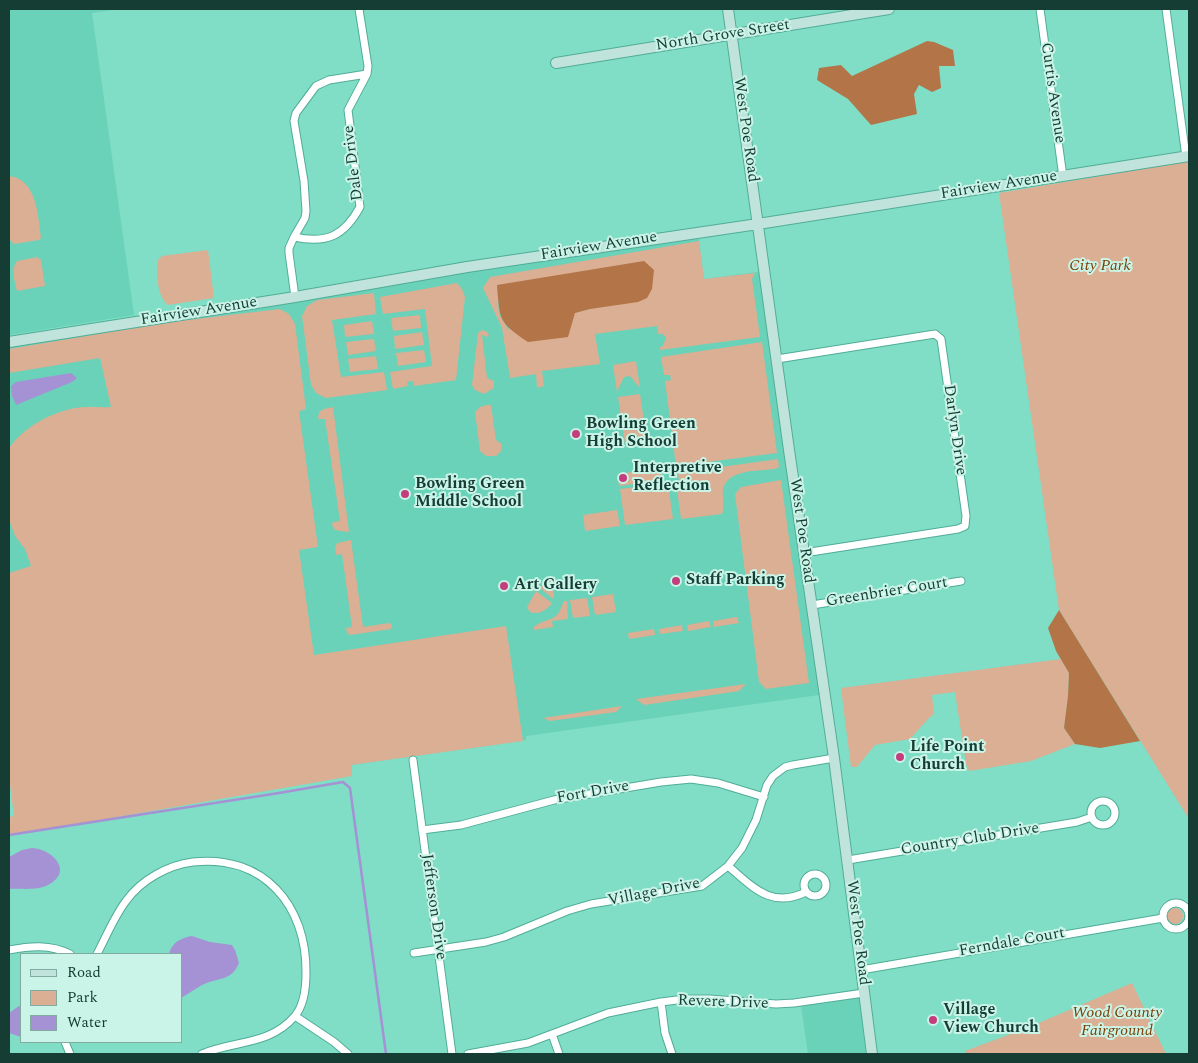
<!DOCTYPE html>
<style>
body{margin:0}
#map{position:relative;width:1198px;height:1063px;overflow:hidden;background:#80ddc6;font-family:Spectral,serif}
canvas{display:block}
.frame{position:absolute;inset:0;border:10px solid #163d34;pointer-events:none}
.legend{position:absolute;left:20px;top:953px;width:162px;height:90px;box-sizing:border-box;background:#c9f4e7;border:1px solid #81ab9f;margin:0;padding:6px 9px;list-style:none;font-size:15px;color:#163d34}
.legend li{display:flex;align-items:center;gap:10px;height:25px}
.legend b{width:25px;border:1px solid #81ab9f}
</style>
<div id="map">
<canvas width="1198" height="1063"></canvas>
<div class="frame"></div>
<ul class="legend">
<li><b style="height:6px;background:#c0e3dc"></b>Road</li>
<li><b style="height:14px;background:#daaf93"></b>Park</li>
<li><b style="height:14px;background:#a492d5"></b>Water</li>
</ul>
</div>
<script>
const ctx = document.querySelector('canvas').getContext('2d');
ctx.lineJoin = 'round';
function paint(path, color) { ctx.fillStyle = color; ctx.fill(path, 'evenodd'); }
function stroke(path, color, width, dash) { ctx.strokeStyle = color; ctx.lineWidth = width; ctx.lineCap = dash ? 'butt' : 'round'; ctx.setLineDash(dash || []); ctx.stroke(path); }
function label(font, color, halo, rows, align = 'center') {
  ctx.font = font + ' Spectral,serif'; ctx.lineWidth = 4; ctx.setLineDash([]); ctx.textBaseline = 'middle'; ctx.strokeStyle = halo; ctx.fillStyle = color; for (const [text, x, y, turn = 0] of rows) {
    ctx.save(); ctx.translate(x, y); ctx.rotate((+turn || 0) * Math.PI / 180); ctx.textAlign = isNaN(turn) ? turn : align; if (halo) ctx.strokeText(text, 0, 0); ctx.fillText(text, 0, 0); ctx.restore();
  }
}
paint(new Path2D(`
 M9,9H119L92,13L134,315L9,335Z
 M698,233L704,279L765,271L824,688L819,695L526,736V740L351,765L352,776L9,777V342Z
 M859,989L866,1054H808L800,998Z`), '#69d2b9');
paint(new Path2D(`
 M1189,161V819L1059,610L999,193Z
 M9,176C37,179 38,216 41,238L39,240L14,244L9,239Z
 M699,241L704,279L755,273L752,279L760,337L660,350V347L663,346L666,338L663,334H658L657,326L595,334L600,364L542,371L544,386L537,388L536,374L510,378L502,328L483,288L490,277ZM497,286L590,309L508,329L499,314Z
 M208,250L214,298L168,305C157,296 156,273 158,260L162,256Z
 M37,257L41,260L45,286L17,291C15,281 10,270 17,261Z
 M457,283L462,289L465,297L456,380L414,386L413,381L407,382L408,386L393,389L390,372L432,366L425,309L383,314L380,297Z
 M374,293L376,314L332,320L341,377L384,372L387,390L326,398L316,393L311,385L302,316L307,306L317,300Z
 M280,309L289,314L295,324L306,409L299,411L318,547L299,550L314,655L506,626L523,741L351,765L352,776L9,836V817L14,816L9,777V573L31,566L25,549L15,536L9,520V448C24,427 50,413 75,408C87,406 99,408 111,407L100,358L9,373V349L162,323Z
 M420,315L421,328L393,331L391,318Z
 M372,321L374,334L345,337L344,325Z
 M482,330L487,332L489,335L487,337L482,335L487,378L494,381V388L484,394L475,390L472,385L478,333Z
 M422,332L424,345L395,349L394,336Z
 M374,339L376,351L348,355L346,342Z
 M762,342L777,453L676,466L665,381L671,380L670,375H664L661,357Z
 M424,350L426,362L398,366L396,353Z
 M376,356L378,369L350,372L348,359Z
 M636,361L640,388L630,376L624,377L617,392L613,365Z
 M640,394L647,441L625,444L618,397Z
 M487,405H491L496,440L502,444L501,451L496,456H486L480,451L475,412L480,407Z
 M333,407L349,532L335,530L332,525L333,522L340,521L325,419H318L319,412L324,409Z
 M778,459L779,467L775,469C759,471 726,469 723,490C722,498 725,506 722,514L681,519L676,482H679L678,473Z
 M661,468L663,480L619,486L618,474Z
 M781,480L809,683L766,689L759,682L735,494L741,487Z
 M668,483L673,519L625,525L620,489Z
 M617,510L620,526L585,531L583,515Z
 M351,540L363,627L389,623L392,625L391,629L350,635L347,633L346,628L352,627L342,554L336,555L335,548L337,543Z
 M547,577L551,578L554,595L553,599L540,588Z
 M536,591L552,603C547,610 539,615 530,612L527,607Z
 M613,594L616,612L595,615L592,597Z
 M587,598L590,616L573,618L570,600Z
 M564,601H567L568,619L552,621L553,627L534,630V627C549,615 555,626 564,601Z
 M737,617L739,623L714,627L713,621Z
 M709,621L711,627L688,631L687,625Z
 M682,625L683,631L660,634L659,629Z
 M654,629L655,635L629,639L628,633Z
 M1061,659L1069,673L1068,696L1064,728L1075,744L1031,761L969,771L966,764L955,692L932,695L934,714L928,719L910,739L875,745L857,767H851L841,688Z
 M746,684L739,691L644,705L636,699Z
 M622,706L616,712L550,721L543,718Z
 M1167 916a8 8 0 1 1 16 0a8 8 0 1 1-16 0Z
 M1132,983L1166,1054H965V1051L1027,1028Z`), '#daaf93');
paint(new Path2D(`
 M927,41L934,42L953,50L955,66H939L941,88L932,92L919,85L914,94L917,114L871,125L848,99L817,80L819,68L841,65L852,76Z
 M644,261L654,270L652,289L647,298L638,302L590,309L575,313L568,337L528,342C498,322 500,320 497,285Z
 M1059,610L1140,741L1100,748L1075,744L1064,728L1068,696L1069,673L1056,651L1048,628Z`), '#b37548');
paint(new Path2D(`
 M71,373L77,378L72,382L16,405L12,396L11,386L16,382Z
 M32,848C53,849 74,872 48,885C36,891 22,888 9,889V857L22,850Z
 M192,936L210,942L232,945L235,950L239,963C231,982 218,977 202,985C195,989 188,994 181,998V954H169C172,942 181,938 192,936Z
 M19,1006H21V1037L9,1033V1013Z`), '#a492d5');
stroke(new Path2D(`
 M9,835L279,793L343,782L350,788L386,1054`), '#a492d5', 2.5);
const street = new Path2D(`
 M1040,9L1063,177
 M1166,9L1186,157
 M294,237L305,218L306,211L304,181L294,121L296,113L316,86L329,80L367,74L368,66L359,9
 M295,297L289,253V248L294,237C327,244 344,236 360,207L348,110L367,74
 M777,359L935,334L941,339L966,516L965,526L958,529L804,553
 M812,605L961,581
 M413,760L452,1054
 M1091 813a12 12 0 1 1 24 0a12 12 0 1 1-24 0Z
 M422,830L461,825L554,800L661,782L691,779L718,783L764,797
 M848,860L1077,822L1092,817
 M728,866C753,887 771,909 806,892
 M804 885a11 11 0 1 1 22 0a11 11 0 1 1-22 0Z
 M1163 916a13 13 0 1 1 26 0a13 13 0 1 1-26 0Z
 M9,950C30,946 50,944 70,954
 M414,953L486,942L504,937L567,911L591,904L702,886L728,866L742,848L756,820L767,785L773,776L785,767L793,765L834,758
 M97,954C106,937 114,917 126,901C141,880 168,865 193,862C264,854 307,906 306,973C306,987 304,1005 295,1016C269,1046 235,1040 202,1054
 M861,970L1163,918
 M661,1002L665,1033L672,1054
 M295,1016L334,1042L348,1054
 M552,1034L559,1054
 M65,1042L70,1054
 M468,1054L528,1043L608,1013L661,1002L685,999H709L776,1004L794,1003L864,993`);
const secondary = new Path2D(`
 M728,9L789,450L834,758L872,1054
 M556,63L889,9
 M9,342L295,297L467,267L758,224L1189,156`);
stroke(street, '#50ad97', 9);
stroke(secondary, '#50ad97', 12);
stroke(street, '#fff', 7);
stroke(secondary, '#c0e3dc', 10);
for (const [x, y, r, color] of [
 [576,434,5,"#c43d7c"],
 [623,478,5,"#c43d7c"],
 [405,494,5,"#c43d7c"],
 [676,581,5,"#c43d7c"],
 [504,586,5,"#c43d7c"],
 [900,757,5,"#c43d7c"],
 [933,1020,5,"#c43d7c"]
]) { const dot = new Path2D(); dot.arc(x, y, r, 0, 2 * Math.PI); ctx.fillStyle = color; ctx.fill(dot); stroke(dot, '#c9f4e7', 2); }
label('16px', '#163d34', '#c9f4e7', [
 ["North Grove Street",723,36,-9],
 ["Curtis Avenue",1052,93,82],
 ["West Poe Road",745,130,82],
 ["Dale Drive",354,163,-97],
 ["Fairview Avenue",999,186,-9],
 ["Fairview Avenue",599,247,-9],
 ["Fairview Avenue",199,312,-9],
 ["Darlyn Drive",954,430,82],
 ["West Poe Road",801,531,82],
 ["Greenbrier Court",887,593,-9],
 ["Fort Drive",593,793,-10],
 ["Country Club Drive",970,840,-9],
 ["Village Drive",654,893,-11],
 ["Jefferson Drive",433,907,82],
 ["West Poe Road",857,933,83],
 ["Ferndale Court",1012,943,-10],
 ["Revere Drive",723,1003,2]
]);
label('italic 16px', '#7a3f06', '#c9f4e7', [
 ["City Park",1100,267],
 ["Wood County",1117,1014],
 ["Fairground",1117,1032]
]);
label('bold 16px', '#163d34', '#c9f4e7', [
 ["Bowling Green",586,425],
 ["High School",586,443],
 ["Interpretive",633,469],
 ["Reflection",633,487],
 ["Bowling Green",415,485],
 ["Middle School",415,503],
 ["Staff Parking",686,581],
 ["Art Gallery",514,586],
 ["Life Point",910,748],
 ["Church",910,766],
 ["Village",943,1011],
 ["View Church",943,1029]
], 'left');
</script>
